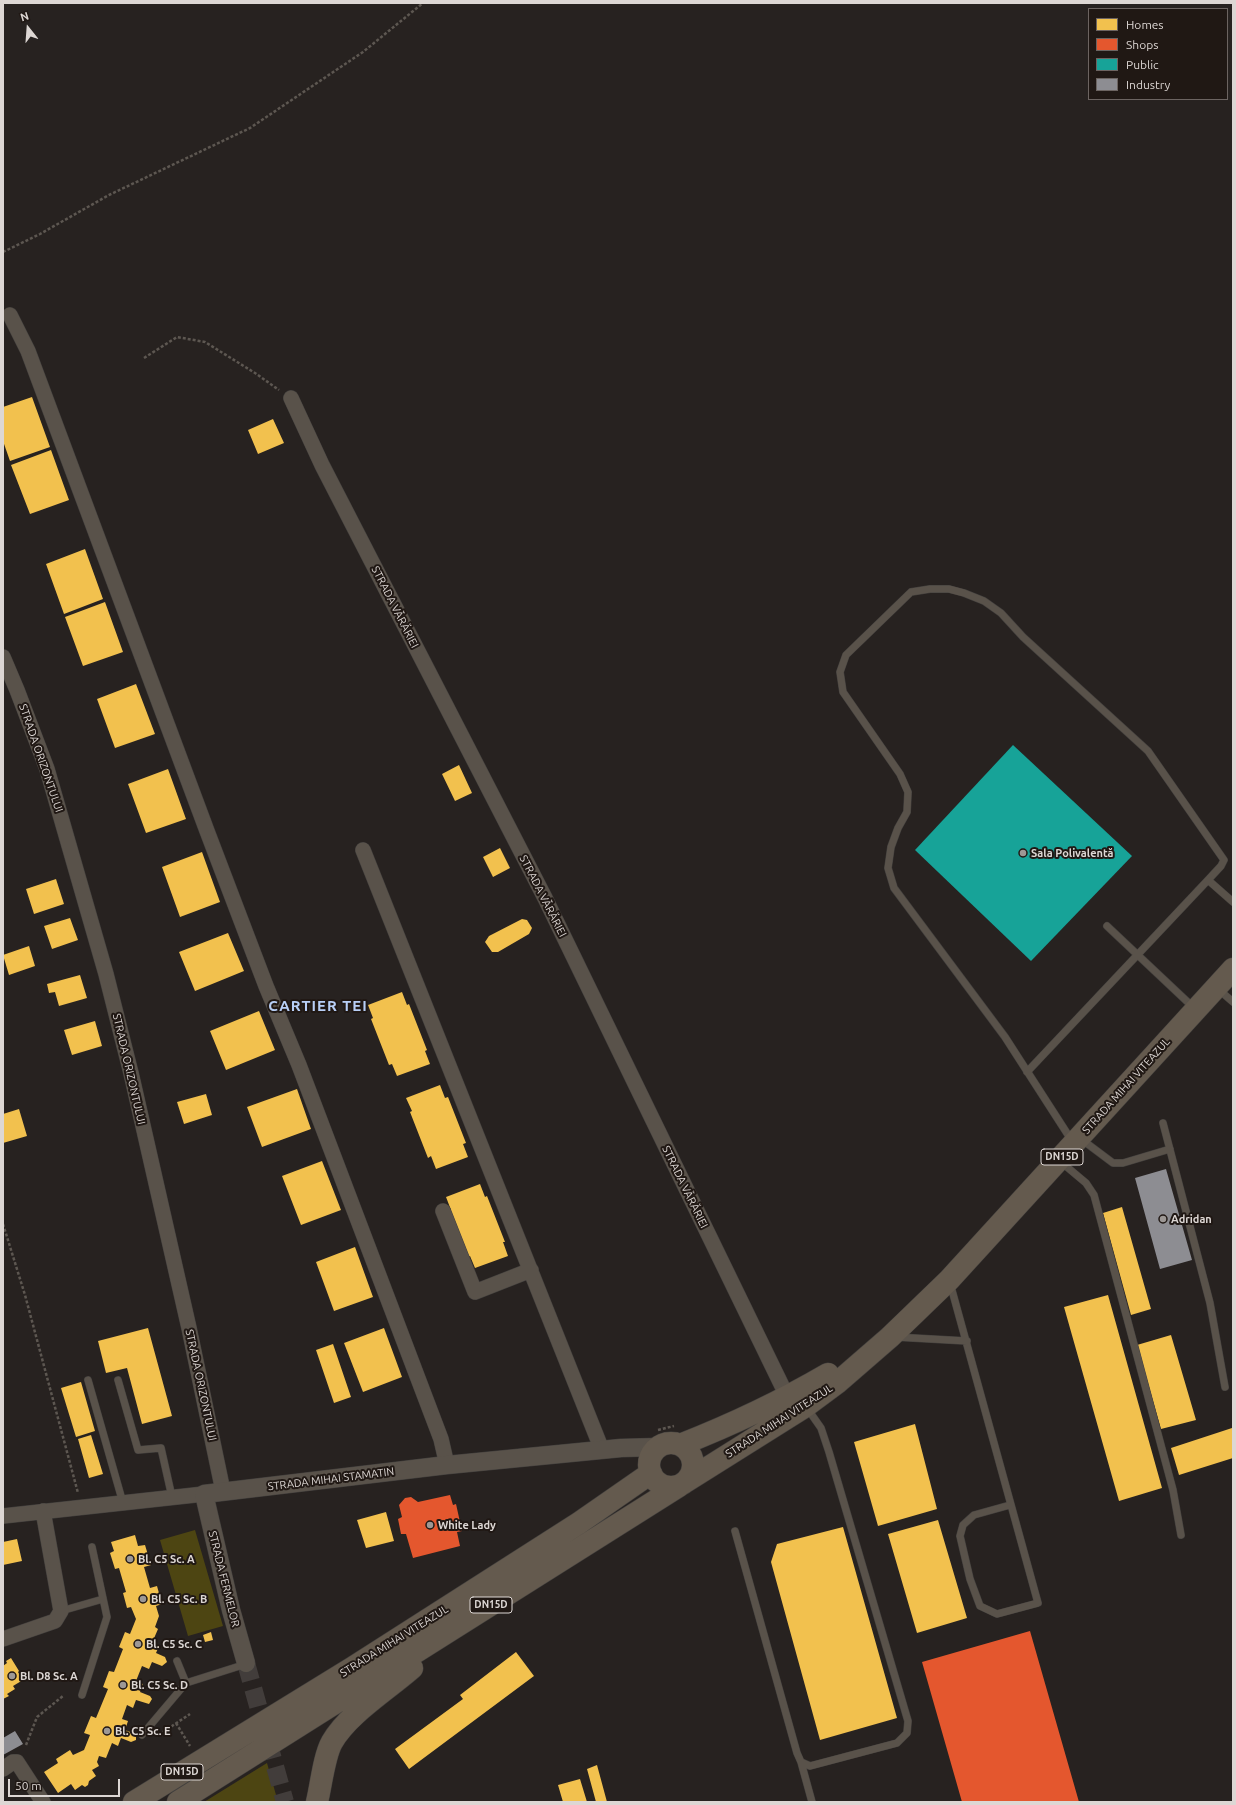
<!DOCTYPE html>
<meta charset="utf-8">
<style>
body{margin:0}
#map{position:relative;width:1236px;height:1805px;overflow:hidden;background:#272220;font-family:Ubuntu,sans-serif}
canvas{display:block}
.frame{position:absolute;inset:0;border:4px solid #ddd7d4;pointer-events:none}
.legend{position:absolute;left:1088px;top:8px;width:140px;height:92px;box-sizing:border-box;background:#201814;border:1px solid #6c6461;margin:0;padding:5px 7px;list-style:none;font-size:12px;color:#ddd7d4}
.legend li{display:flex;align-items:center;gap:8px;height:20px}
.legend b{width:20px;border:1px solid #6c6461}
.north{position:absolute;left:8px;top:8px;width:40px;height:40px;-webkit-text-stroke:3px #201814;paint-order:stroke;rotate:343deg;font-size:11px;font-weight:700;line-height:16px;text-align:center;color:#ddd7d4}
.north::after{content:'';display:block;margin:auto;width:14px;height:18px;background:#ddd7d4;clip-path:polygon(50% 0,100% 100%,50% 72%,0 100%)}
.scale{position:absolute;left:8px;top:1779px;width:112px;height:18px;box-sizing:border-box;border:2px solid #ddd7d4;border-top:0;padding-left:5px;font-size:12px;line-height:14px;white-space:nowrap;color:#ddd7d4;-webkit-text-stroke:3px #201814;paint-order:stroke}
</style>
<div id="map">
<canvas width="1236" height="1805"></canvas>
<div class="frame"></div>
<ul class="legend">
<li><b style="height:11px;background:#f2c14e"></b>Homes</li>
<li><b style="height:11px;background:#e4572e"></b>Shops</li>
<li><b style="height:11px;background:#17a398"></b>Public</li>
<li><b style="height:11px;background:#8d8d92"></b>Industry</li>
</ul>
<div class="north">N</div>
<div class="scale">50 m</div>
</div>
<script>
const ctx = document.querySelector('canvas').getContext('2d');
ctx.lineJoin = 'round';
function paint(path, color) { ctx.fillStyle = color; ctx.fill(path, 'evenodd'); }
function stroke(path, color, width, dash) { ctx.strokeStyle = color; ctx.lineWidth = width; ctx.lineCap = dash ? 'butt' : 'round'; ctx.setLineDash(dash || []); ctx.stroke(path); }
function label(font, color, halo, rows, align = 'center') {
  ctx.font = font + ' Ubuntu,sans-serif'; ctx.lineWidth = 4; ctx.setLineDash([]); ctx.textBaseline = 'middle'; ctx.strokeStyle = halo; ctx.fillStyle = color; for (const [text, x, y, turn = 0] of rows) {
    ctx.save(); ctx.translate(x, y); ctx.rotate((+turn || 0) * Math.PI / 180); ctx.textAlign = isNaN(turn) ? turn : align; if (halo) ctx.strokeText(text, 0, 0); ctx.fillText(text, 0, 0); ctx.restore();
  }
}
paint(new Path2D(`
 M195,1530L223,1626L188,1636L160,1540Z
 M267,1763L278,1802H204Z`), '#4d4512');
paint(new Path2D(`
 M32,397L50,447L10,461L3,441V407Z
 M273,419L284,443L258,454L248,430Z
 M51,450L69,500L30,514L11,465Z
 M85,549L103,599L64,614L46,564Z
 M105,602L123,652L83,666L65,617Z
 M136,684L155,734L115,748L97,699Z
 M459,765L472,793L455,801L442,774Z
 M168,769L186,819L146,833L128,784Z
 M500,848L510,868L493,877L483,857Z
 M202,852L220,902L180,917L162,867Z
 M56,879L64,904L34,914L26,889Z
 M70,918L78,940L52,949L44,926Z
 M522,919L527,920L532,928L529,934L498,952H492L485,942L489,936Z
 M228,933L244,971L195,991L179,952Z
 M29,946L35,966L9,975L3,955Z
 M80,975L87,998L59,1006L55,992L49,993L47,984Z
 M402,992L407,1005L409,1004L427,1050L425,1051L430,1064L397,1076L392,1064L389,1065L371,1019L373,1018L368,1005Z
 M259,1011L275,1050L226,1070L210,1031Z
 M95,1021L102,1046L72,1055L64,1030Z
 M440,1085L445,1098L448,1097L466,1143L463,1144L468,1157L436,1169L431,1156L428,1158L410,1112L412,1111L406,1098Z
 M297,1089L311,1129L262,1147L247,1107Z
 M206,1094L212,1115L184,1124L177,1102Z
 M19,1109L27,1136L3,1143V1114Z
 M322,1161L341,1210L301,1225L282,1176Z
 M480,1184L485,1197L487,1196L505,1242H503L508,1256L475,1268L470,1256L468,1257L449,1211L451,1210L446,1197Z
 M1122,1207L1151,1309L1131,1315L1103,1213Z
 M355,1247L373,1297L334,1311L316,1262Z
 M1108,1295L1162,1488L1119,1501L1064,1307Z
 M148,1328L172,1416L142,1424L127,1368L106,1373L98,1341Z
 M384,1328L402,1377L363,1392L344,1343Z
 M1171,1335L1196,1420L1161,1429L1137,1345Z
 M333,1344L351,1397L334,1403L316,1350Z
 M81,1382L95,1431L76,1437L61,1388Z
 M915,1424L937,1509L878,1526L854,1442Z
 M1232,1428L1233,1458L1179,1475L1171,1448Z
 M91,1435L103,1474L89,1478L78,1439Z
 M386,1512L394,1541L366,1548L357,1520Z
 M938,1520L967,1618L917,1633L888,1534Z
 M843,1527L897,1718L820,1740L771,1562L777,1544Z
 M135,1535L138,1546L145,1545L151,1565L144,1567L150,1588L157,1586L162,1604L156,1606L159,1616L155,1627L158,1629L152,1643L159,1646L156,1653L165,1657L167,1662L162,1666L152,1662L149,1669L142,1666L136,1681L143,1684L140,1692L150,1696L152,1699L149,1704L136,1700L133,1708L127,1705L122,1719L128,1721L125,1730L136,1734V1740L131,1742L121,1738L118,1746L112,1743L106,1758L99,1756L97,1762L99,1766L92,1770L96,1776L89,1781L88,1785L85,1787L82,1785L75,1790L71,1784L58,1793L44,1772L58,1763L56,1759L70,1750L73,1755L84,1750L90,1735L84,1733L91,1716L96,1718L108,1689L103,1687L109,1671L114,1672L123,1649L119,1647L125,1632L130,1634L136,1619L131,1607L127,1608L123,1593L126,1592L119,1568L115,1569L110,1553L114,1551L111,1542Z
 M17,1539L22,1561L3,1565V1542Z
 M211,1632L213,1640L205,1642L203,1635Z
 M516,1652L534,1676L409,1769L395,1749L463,1699L460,1695Z
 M11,1658L19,1671L18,1672L23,1680L13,1686L15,1689L7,1694L9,1696L3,1699V1666L7,1663L6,1661Z
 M597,1765L607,1802H596L587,1769Z
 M580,1779L587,1802H563L558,1785Z`), '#f2c14e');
paint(new Path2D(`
 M450,1495L453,1505L456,1504L462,1531L457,1532L460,1546L413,1558L406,1534H401L398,1519L402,1517L399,1505L405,1498L411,1497L418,1502Z
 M1030,1631L1079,1802H962L922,1662Z`), '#e4572e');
paint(new Path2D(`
 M1013,745L1132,856L1031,961L915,850Z`), '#17a398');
paint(new Path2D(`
 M1166,1169L1192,1260L1160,1269L1135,1178Z
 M15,1731L23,1744L3,1755V1738Z`), '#8d8d92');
stroke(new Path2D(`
 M246,1663L285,1802`), '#423d3b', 18, [18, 9]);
const service = new Path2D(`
 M1208,880L1233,902
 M1107,926L1194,1008
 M1218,989L1233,1002
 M1027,1072L1208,880L1221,866L1224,860L1148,751L1023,637L1001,613L984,601L964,593L949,589H930L911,592L846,655L840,672L843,692L900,774L908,792L907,812L898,828L891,847L888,868L894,888L1005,1037L1072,1141
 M1163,1123L1210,1303L1225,1387
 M1081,1139L1113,1163H1123L1170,1149
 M1061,1162L1086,1183L1094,1195L1173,1490L1181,1535
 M950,1283L1038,1603L997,1614L980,1606L970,1579L960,1536L963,1525L974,1515L1010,1505
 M895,1337L967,1341
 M88,1380L123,1503
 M118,1380L138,1450L161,1448L172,1497
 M735,1531L797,1753L801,1762L810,1766L897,1743L907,1733L908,1721L829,1452L821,1428L807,1408
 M61,1611L103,1599
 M186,1683L246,1664
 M82,1695L107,1617L92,1547
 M142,1735L186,1683L177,1661
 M801,1762L812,1802`);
const minor = new Path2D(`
 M10,315L28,351L207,831L266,986L299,1065L441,1439L447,1465
 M291,398L322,465L545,898L783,1388L789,1396
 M3,657L17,690L47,769L106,974L131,1073L189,1328L223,1491
 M363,850L602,1450
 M443,1211L475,1292L531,1270
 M3,1516L204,1494
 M3,1639L55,1621L61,1611L43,1511
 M3,1769L13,1762H17L43,1802`);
const tertiary = new Path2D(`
 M246,1663L231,1610L204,1494L447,1465L621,1448L659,1447`);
const primary = new Path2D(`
 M649 1465a22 22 0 1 1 44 0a22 22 0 1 1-44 0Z
 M680,1445C731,1425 780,1402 828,1374
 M685,1482L806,1406L837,1383L890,1337L949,1280L1233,969
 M134,1802L352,1668L579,1523L651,1473
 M178,1802L679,1486
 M317,1802C321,1786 324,1756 332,1742C348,1714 387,1690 412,1668`);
stroke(service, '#43403e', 8);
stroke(minor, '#43403e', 16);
stroke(tertiary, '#43403e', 19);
stroke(primary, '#43403e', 23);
stroke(new Path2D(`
 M3,252L40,234L109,195L250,128L363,52L423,3
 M144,358L177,337L205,342L255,373L279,390
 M3,1224L25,1295L78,1493
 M658,1430L674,1426
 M176,1723L190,1746
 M163,1732L190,1714
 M26,1745L37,1717L63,1696`), '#5d5751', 2.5, [3, 2]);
stroke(service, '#59524a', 7);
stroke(minor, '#59524a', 15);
stroke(tertiary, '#59524a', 18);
stroke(primary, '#645a4e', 22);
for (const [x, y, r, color] of [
 [1023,853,4,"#9d9895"],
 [1163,1219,4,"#9d9895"],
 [430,1525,4,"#9d9895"],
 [130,1559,4,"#9d9895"],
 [143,1599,4,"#9d9895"],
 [138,1644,4,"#9d9895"],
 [12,1676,4,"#9d9895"],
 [123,1685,4,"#9d9895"],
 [107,1731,4,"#9d9895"]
]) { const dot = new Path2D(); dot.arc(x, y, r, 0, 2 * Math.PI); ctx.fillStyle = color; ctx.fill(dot); stroke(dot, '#201814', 1.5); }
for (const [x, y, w] of [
 [1062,1157,42],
 [491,1605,42],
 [182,1772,42]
]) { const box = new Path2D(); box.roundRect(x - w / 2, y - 8, w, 16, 3); ctx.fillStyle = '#201814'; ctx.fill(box); stroke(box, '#ddd7d4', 1); }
label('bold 10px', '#ddd7d4', null, [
 ["DN15D",1062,1157],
 ["DN15D",491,1605],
 ["DN15D",182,1772]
]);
label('11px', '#ddd7d4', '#201814', [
 ["STRADA VĂRĂRIEI",395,607,63],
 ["STRADA ORIZONTULUI",41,758,71],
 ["STRADA VĂRĂRIEI",543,896,63],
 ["STRADA ORIZONTULUI",129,1069,77],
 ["STRADA MIHAI VITEAZUL",1126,1086,-48],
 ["STRADA VĂRĂRIEI",685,1187,64],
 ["STRADA ORIZONTULUI",201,1385,78],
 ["STRADA MIHAI VITEAZUL",779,1421,-33],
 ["STRADA MIHAI STAMATIN",331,1479,-7],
 ["STRADA FERMELOR",224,1579,76],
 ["STRADA MIHAI VITEAZUL",394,1641,-32]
]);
label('bold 11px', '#ddd7d4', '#201814', [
 ["Sala Polivalentă",1031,853],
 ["Adridan",1171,1219],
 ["White Lady",438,1525],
 ["Bl. C5 Sc. A",138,1559],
 ["Bl. C5 Sc. B",151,1599],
 ["Bl. C5 Sc. C",146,1644],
 ["Bl. D8 Sc. A",20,1676],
 ["Bl. C5 Sc. D",131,1685],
 ["Bl. C5 Sc. E",115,1731]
], 'left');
ctx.letterSpacing = '1px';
label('bold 15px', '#b8cff6', '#201814', [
 ["CARTIER TEI",318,1006]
]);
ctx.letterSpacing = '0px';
</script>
